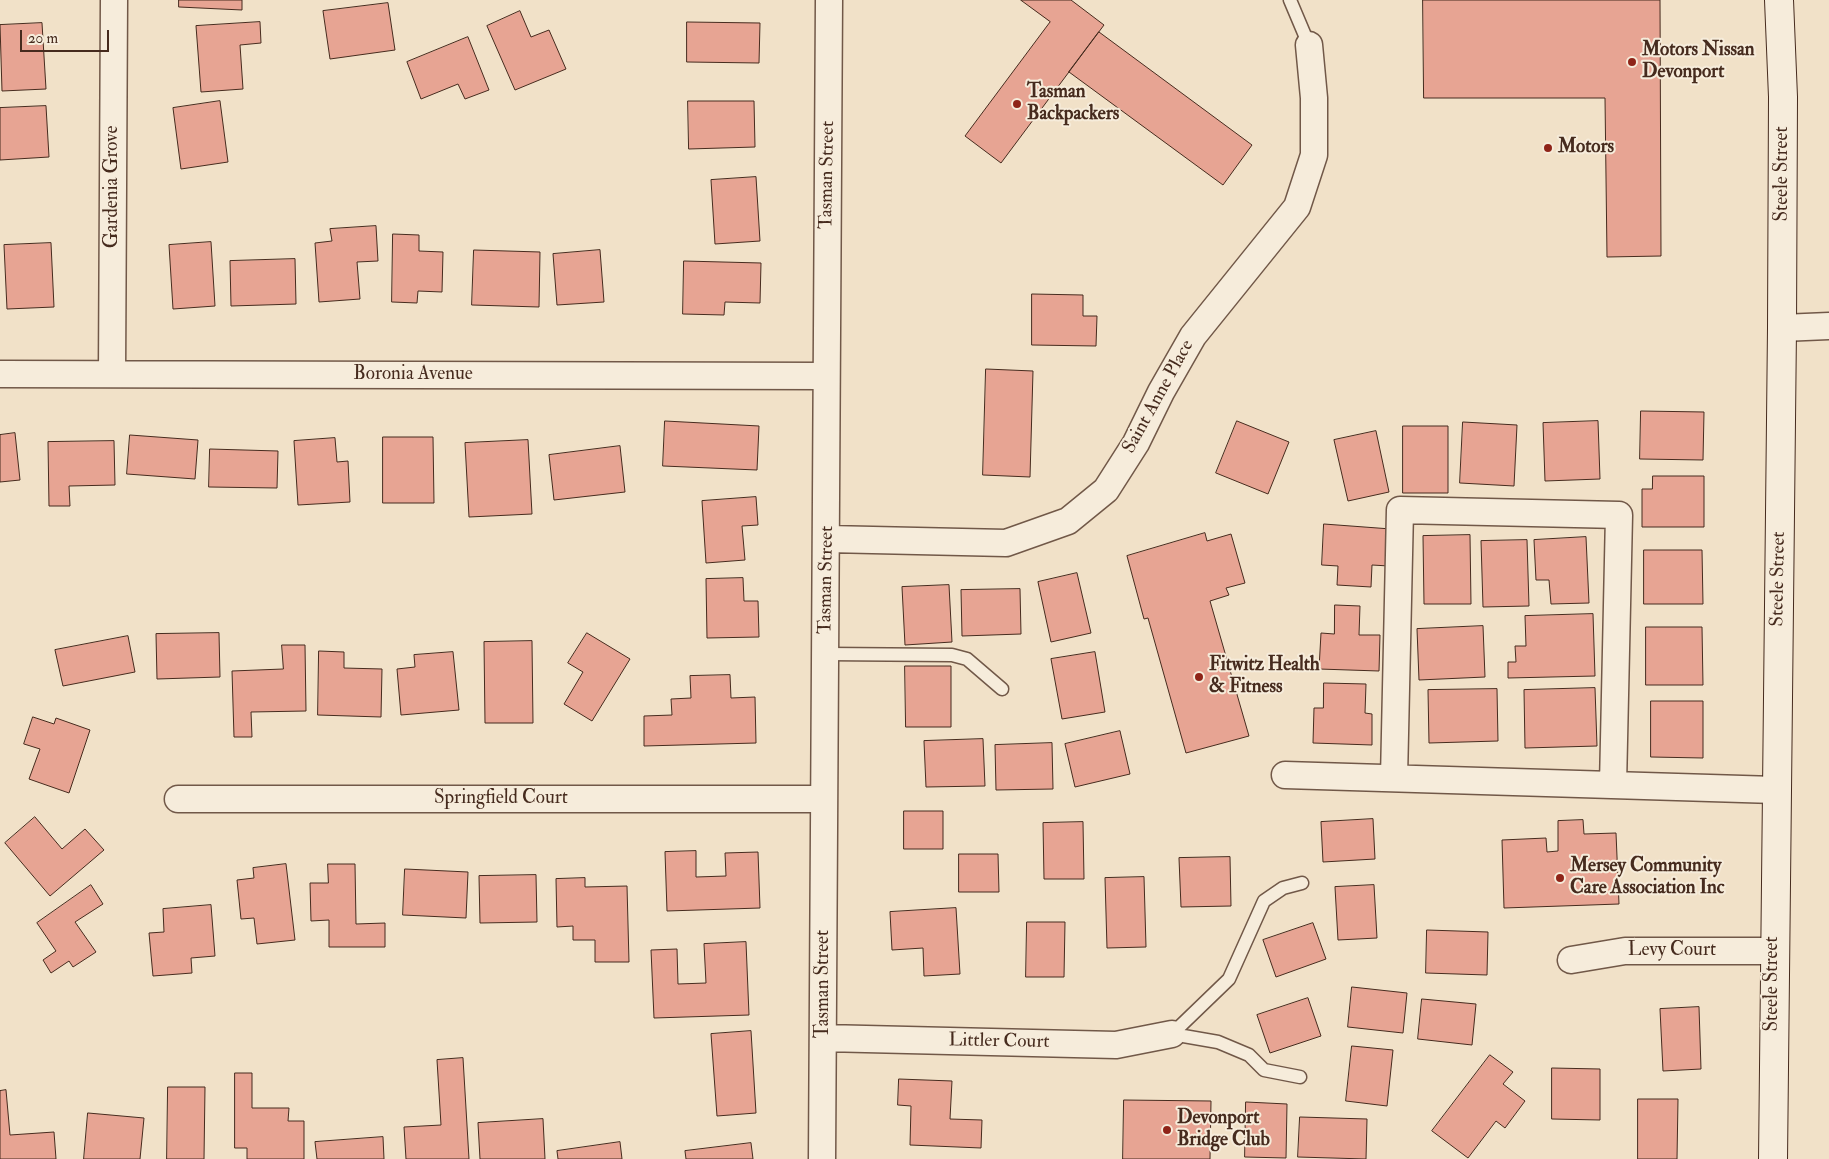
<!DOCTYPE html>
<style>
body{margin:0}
#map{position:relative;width:1829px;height:1159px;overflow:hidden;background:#f1e1c8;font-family:"IM FELL Double Pica",serif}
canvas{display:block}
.scale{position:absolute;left:20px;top:30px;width:89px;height:22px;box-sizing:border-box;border:2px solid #462b1e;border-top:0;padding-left:6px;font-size:15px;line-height:18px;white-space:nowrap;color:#462b1e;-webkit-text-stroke:4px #f6ecdb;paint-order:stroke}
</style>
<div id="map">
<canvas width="1829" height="1159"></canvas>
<div class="scale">20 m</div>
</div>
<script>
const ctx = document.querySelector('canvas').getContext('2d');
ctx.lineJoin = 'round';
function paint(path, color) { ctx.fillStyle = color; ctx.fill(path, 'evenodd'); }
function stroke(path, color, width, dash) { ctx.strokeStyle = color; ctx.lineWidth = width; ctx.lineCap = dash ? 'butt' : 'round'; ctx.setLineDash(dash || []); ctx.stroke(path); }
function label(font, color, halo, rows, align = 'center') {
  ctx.font = font + ' "IM FELL Double Pica",serif'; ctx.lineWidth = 4; ctx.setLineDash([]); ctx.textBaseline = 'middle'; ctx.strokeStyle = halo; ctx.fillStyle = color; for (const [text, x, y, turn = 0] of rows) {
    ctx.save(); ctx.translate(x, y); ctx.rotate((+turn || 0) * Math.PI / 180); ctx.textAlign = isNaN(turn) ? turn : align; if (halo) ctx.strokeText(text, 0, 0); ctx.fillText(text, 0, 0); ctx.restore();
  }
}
const building = new Path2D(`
 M179,0H242V10L179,7Z
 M1021,0H1071L1104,25L1001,163L965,136L1050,22Z
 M1423,0H1660L1661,256L1607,257L1605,98H1424Z
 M388,3L395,50L330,59L323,11Z
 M520,11L531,37L549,30L566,69L515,90L487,26Z
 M260,22L261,43L240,45L243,89L201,92L196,26Z
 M687,22L760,23L759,63L687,62Z
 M42,23L46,89L2,91L0,25Z
 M1099,32L1252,145L1223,185L1069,72Z
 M468,37L489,90L465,99L458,84L421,99L407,62Z
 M220,101L228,162L181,169L173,108Z
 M688,101H754L755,147L689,149Z
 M46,106L49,157L0,160V108Z
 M756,177L760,241L715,244L711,180Z
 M376,226L378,261L357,262L360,299L319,302L315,243L332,241L330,229Z
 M393,234L419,235V251L443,252L442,292L418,291L417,303L392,302Z
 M211,242L215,306L173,309L169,245Z
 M51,243L54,307L7,309L4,245Z
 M474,250L540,252L539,307L472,305Z
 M600,250L604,302L557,305L553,254Z
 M295,259L296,304L231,306L230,261Z
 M684,261L761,263L760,303L725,302L724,315L683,314Z
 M1032,294L1083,295V316H1097L1096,346L1032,345Z
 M986,369L1033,371L1030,477L983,475Z
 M1641,411L1704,412L1703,460L1640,459Z
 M665,421L759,426L757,470L663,466Z
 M1237,421L1289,442L1268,494L1216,473Z
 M1598,421L1600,479L1545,481L1543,423Z
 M1463,422L1517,425L1514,486L1460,483Z
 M1403,426H1448V493H1403Z
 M1376,431L1389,492L1348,501L1334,440Z
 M15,433L20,480L0,482V435Z
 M130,435L198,440L195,479L127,474Z
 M383,437H433L434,503H383Z
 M335,438L337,462L348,461L350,502L298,505L294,441Z
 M528,440L532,514L469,517L465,443Z
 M114,441L115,485L69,486L70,506H49L48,442Z
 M620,446L625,492L554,500L549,455Z
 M210,449L278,451L277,488L209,487Z
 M1653,476H1704V527H1642V489H1652Z
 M756,497L758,525L742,526L745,560L706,563L702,501Z
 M1324,524L1391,529L1389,566L1372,565L1371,587L1337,585L1338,566L1322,565Z
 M1205,533L1207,541L1231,534L1245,583L1226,588L1229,595L1210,601L1249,736L1186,753L1148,618L1144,619L1127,556Z
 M1470,535L1471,604H1424L1423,536Z
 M1586,537L1589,603L1551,604L1549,580H1536L1534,540Z
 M1527,540L1529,606L1483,607L1481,541Z
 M1644,550H1702L1703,604H1644Z
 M1077,573L1091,633L1051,642L1038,582Z
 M743,578L744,601H758L759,637L707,638L706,579Z
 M949,585L952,642L905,645L902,587Z
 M1020,589L1021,634L962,636L961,590Z
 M1335,605L1360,606L1359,635H1380L1379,671L1319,669L1321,633L1334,634Z
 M1593,614L1595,676L1508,678V662H1516L1515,646H1526L1525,616Z
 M1483,626L1485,677L1419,680L1417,629Z
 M1646,627H1702L1703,685H1646Z
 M219,633L220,677L157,679L156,634Z
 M587,633L630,659L592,721L564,704L583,672L568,663Z
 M128,636L135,672L63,686L55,650Z
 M532,641L533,723H485L484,642Z
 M282,645H305L306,711L251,712L252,737H234L232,671L283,669Z
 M319,651L344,652V668L382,669L381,717L318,715Z
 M453,652L459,710L401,715L397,669L415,667L414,655Z
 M1095,652L1105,712L1062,719L1051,659Z
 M905,666H951V727H906Z
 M730,675L731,698L755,697L756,743L644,746V716L672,715L671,699L691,698L690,676Z
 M1324,683L1366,684L1365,713L1372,714V745L1313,743L1314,708H1323Z
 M1595,688L1597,746L1525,748L1524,690Z
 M1497,689L1498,741L1429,743L1428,690Z
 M1651,701H1703V758L1651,757Z
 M33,717L54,724L56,718L90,730L69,793L29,779L40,749L24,744Z
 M1120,731L1130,774L1075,787L1065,744Z
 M983,739L985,786L926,787L924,741Z
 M1052,743L1053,789L996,790L995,745Z
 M904,811H943V849H904Z
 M35,817L62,849L85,829L104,850L50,896L5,843Z
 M1373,819L1375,859L1323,862L1321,822Z
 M1583,820L1584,834L1616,833L1619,904L1504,908L1502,840L1546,838L1547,852L1558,851V821Z
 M1083,822L1084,879H1044L1043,823Z
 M696,851V877L726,876L725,853L758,852L760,908L667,911L665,852Z
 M959,854H998L999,892H959Z
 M1230,857L1231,906L1181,907L1179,858Z
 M286,864L295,940L257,944L254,918L241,919L237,880L254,878L253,868Z
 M328,864H355L356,924L385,923V947H329V920L311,921L310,883H328Z
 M405,869L468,872L466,918L403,915Z
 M536,875L537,922L480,923L479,876Z
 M1144,877L1146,947L1107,948L1105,878Z
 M585,878V887L627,886L629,962H595V940H573V926L557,927L556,879Z
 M91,885L103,904L75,922L96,952L73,967L69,961L51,973L43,960L56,951L37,923Z
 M1374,885L1377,938L1338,940L1335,887Z
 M211,905L215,956L191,958L192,973L153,976L149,933L164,932L163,909Z
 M956,908L960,974L924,976L923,948L892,950L890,912Z
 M1027,922H1065L1064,977H1026Z
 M1313,923L1326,959L1276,977L1263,940Z
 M1427,930L1488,932L1487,975L1426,973Z
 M746,942L749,1015L654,1018L651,950L677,949L678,984L706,983L704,944Z
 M1352,987L1407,993L1403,1033L1348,1027Z
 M1308,998L1321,1036L1270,1053L1257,1015Z
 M1422,999L1476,1004L1472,1045L1418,1039Z
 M1699,1007L1701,1069L1663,1071L1660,1009Z
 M751,1031L756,1113L717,1116L711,1034Z
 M1352,1046L1393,1050L1387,1106L1346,1101Z
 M1490,1055L1513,1072L1503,1084L1525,1101L1505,1128L1496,1121L1468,1158L1432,1131Z
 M463,1058L469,1159H406L404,1127L441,1125L437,1060Z
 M1552,1068L1600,1069V1120L1552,1119Z
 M235,1073H252V1108H289L288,1121H304V1159H247V1148H235Z
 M899,1079L952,1081L950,1119L982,1120L981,1148L910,1145L911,1106L898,1105Z
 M168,1087H205L204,1159H167Z
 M6,1090L10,1135L54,1132L56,1159H0V1091Z
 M1638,1099H1678L1677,1159H1638Z
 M1124,1100L1211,1101L1210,1159H1123Z
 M1246,1102L1287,1104L1286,1158L1245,1157Z
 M88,1113L144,1118L140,1159H84Z
 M1300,1117L1367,1119L1366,1159L1298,1157Z
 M543,1119L545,1159H480L478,1123Z
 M383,1137L384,1159H317L315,1142Z
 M620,1142L622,1159H558L557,1151Z
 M751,1143L753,1159H686L685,1151Z`);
paint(building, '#e7a493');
stroke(building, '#462b1e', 1);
const service = new Path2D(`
 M1290,0L1309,45
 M826,654L952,655L967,659L1002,689
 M1172,1034L1229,979L1264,901L1283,888L1302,883
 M1172,1034L1218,1042L1249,1055L1264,1070L1300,1077`);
const minor = new Path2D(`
 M1782,328L1829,326
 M0,374L826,376
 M112,374L114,0
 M828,539L1006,543L1068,521L1106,490L1136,443L1161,392L1193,336L1297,207L1314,155V98L1309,45
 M1285,775L1775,790
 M1394,778L1400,510L1619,515L1613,785
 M178,799H824
 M1571,960L1625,951H1773
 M824,1038L1116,1045L1172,1034
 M822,1159L829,0`);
const secondary = new Path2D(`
 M1773,1159L1782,328L1783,97L1779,0`);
stroke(service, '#715848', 15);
stroke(minor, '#715848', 29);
stroke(secondary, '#462b1e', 30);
stroke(service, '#f6ecdb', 12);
stroke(minor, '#f6ecdb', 26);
stroke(secondary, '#f6ecdb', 28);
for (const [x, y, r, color] of [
 [1632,62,5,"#8f2418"],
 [1017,104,5,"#8f2418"],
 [1548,148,5,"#8f2418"],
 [1199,677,5,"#8f2418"],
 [1560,878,5,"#8f2418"],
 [1167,1130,5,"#8f2418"]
]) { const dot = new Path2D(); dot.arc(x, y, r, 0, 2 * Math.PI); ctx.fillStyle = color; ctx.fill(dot); stroke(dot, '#f6ecdb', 2); }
label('bold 19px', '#462b1e', '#f6ecdb', [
 ["Motors Nissan",1642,51],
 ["Devonport",1642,73],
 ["Tasman",1027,93],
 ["Backpackers",1027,115],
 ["Motors",1558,148],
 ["Fitwitz Health",1209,666],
 ["& Fitness",1209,688],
 ["Mersey Community",1570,867],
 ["Care Association Inc",1570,889],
 ["Devonport",1177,1119],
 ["Bridge Club",1177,1141]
], 'left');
label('19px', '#462b1e', '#f6ecdb', [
 ["Steele Street",1783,174,-90],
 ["Tasman Street",828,175,-89],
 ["Gardenia Grove",113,187,-90],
 ["Boronia Avenue",413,375],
 ["Saint Anne Place",1159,397,-61],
 ["Steele Street",1779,579,-89],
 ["Tasman Street",827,580,-89],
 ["Springfield Court",501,799],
 ["Levy Court",1672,951],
 ["Tasman Street",824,984,-90],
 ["Steele Street",1773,984,-90],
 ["Littler Court",999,1042,1]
]);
</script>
